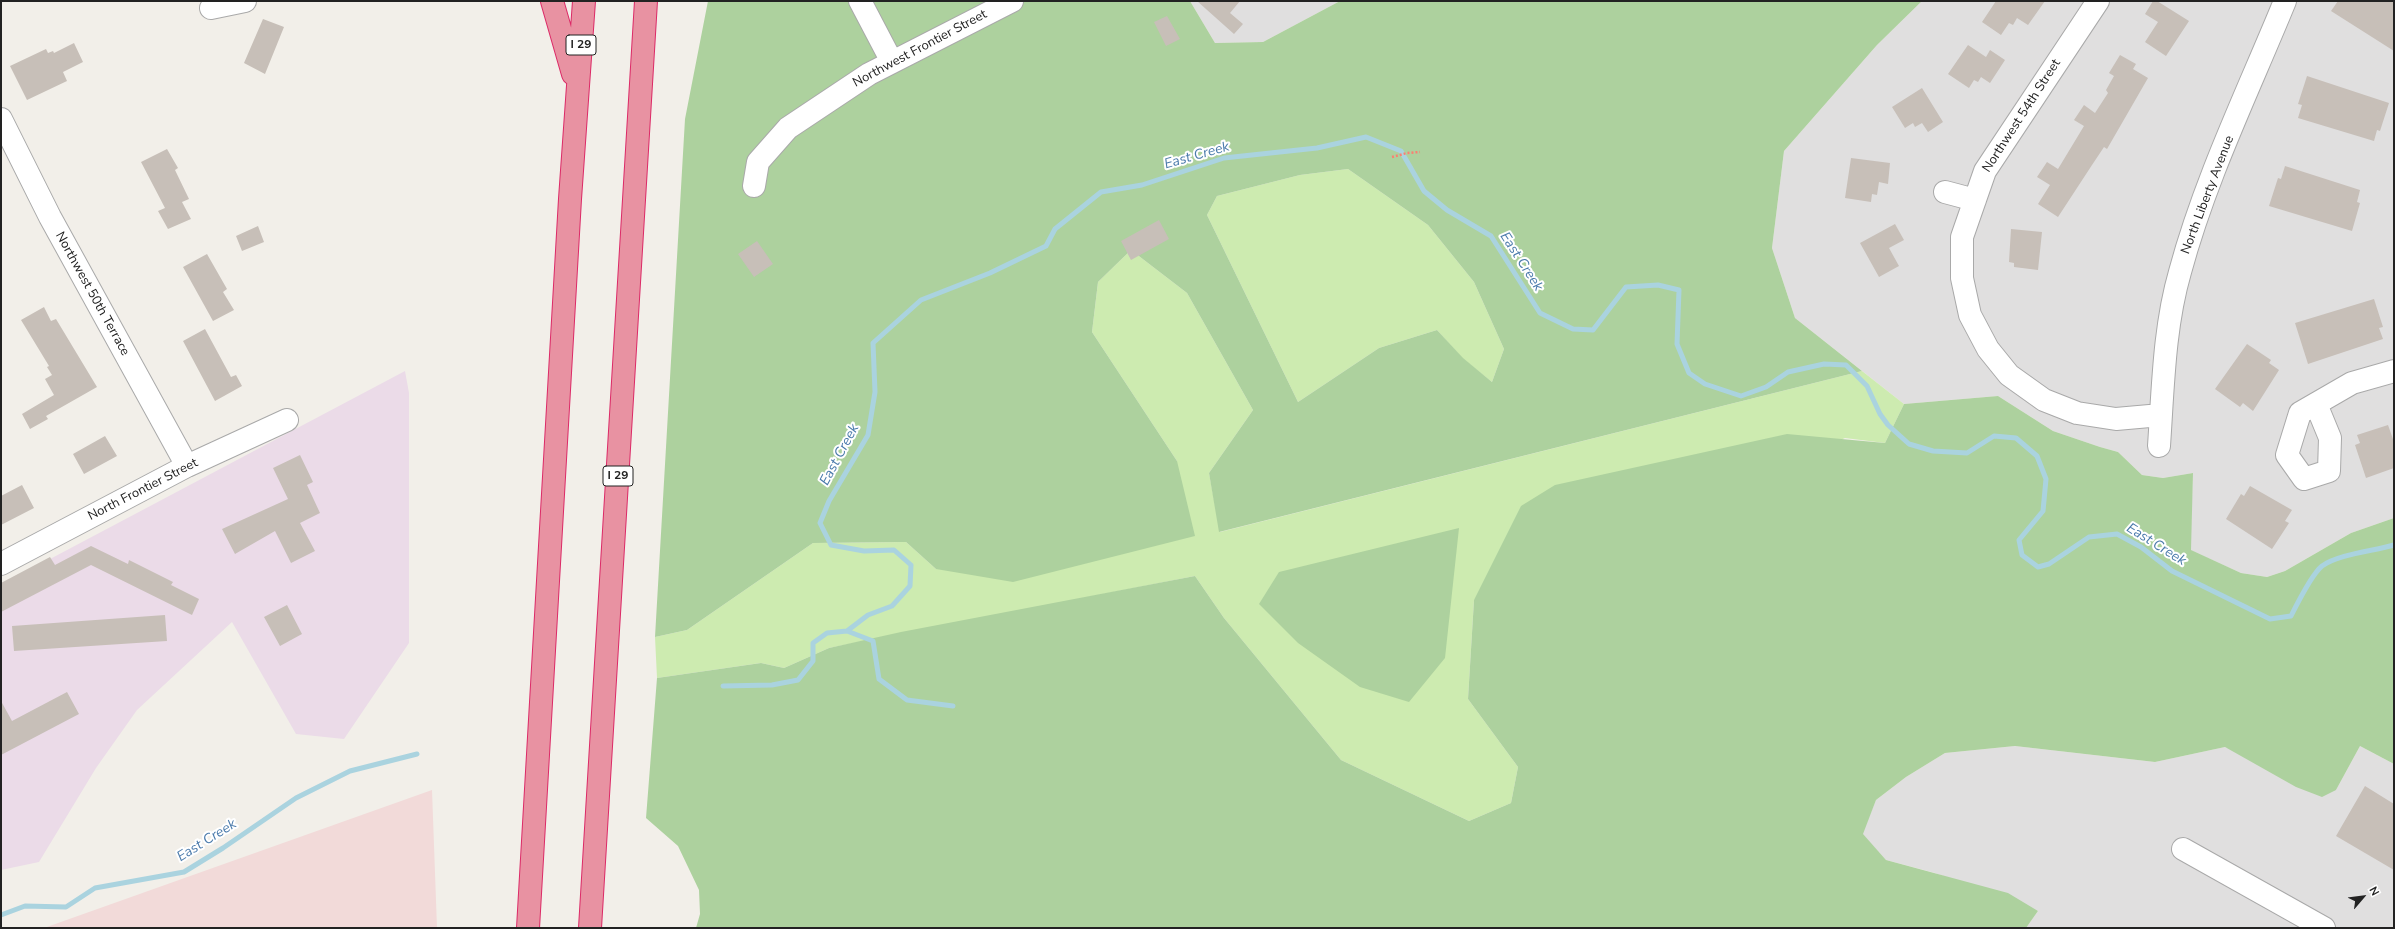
<!DOCTYPE html>
<style>
body{margin:0}
#map{position:relative;width:2395px;height:929px;overflow:hidden;background:#f2efe9;font-family:"Nunito Sans",sans-serif}
canvas{display:block}
.frame{position:absolute;inset:0;border:2px solid #222;pointer-events:none}
.north{position:absolute;left:2343px;top:877px;width:40px;height:40px;-webkit-text-stroke:3px #fff;paint-order:stroke;rotate:62deg;font-size:11px;font-weight:700;line-height:16px;text-align:center;color:#222}
.north::after{content:'';display:block;margin:auto;width:14px;height:18px;background:#222;clip-path:polygon(50% 0,100% 100%,50% 72%,0 100%)}
</style>
<div id="map">
<canvas width="2395" height="929"></canvas>
<div class="frame"></div>
<div class="north">N</div>
</div>
<script>
const ctx = document.querySelector('canvas').getContext('2d');
ctx.lineJoin = 'round';
function paint(path, color) { ctx.fillStyle = color; ctx.fill(path, 'evenodd'); }
function stroke(path, color, width, dash) { ctx.strokeStyle = color; ctx.lineWidth = width; ctx.lineCap = dash ? 'butt' : 'round'; ctx.setLineDash(dash || []); ctx.stroke(path); }
function label(font, color, halo, rows, align = 'center') {
  ctx.font = font + ' "Nunito Sans",sans-serif'; ctx.lineWidth = 4; ctx.setLineDash([]); ctx.textBaseline = 'middle'; ctx.strokeStyle = halo; ctx.fillStyle = color; for (const [text, x, y, turn = 0] of rows) {
    ctx.save(); ctx.translate(x, y); ctx.rotate((+turn || 0) * Math.PI / 180); ctx.textAlign = isNaN(turn) ? turn : align; if (halo) ctx.strokeText(text, 0, 0); ctx.fillText(text, 0, 0); ctx.restore();
  }
}
paint(new Path2D(`
 M1190,1H1340L1263,42L1215,43Z
 M1922,1H2394V518L2351,533L2285,571L2267,577L2241,573L2190,550L2193,473L2163,478L2142,475L2118,452L2100,447L2053,431L1998,396L1904,404L1795,318L1772,248L1784,151L1877,45Z
 M2015,746L2155,762L2225,747L2336,790L2360,746L2394,764V928H2026L2038,911L1935,873L1886,860L1862,834L1876,800L1906,777L1945,753Z`), '#e0dfdf');
paint(new Path2D(`
 M432,790L437,928H44Z`), '#f2dad9');
paint(new Path2D(`
 M405,371L409,393V643L344,739L296,734L232,622L137,710L96,768L39,862L1,870V585Z`), '#ebdbe8');
paint(new Path2D(`
 M1348,169L1428,225L1474,282L1504,349L1492,382L1463,359L1437,330L1379,348L1298,402L1207,215L1217,196L1300,175Z
 M1131,250L1187,293L1253,410L1209,473L1220,532L1862,371L1904,404L1885,443L1845,438L1474,600L1468,699L1518,767L1511,803L1469,821L1341,760L1224,618L1195,576L829,648L784,668L761,663L657,678L655,637L687,630L813,543L906,542L936,569L1177,461L1092,332L1098,282Z`), '#cdebb0');
paint(new Path2D(`
 M708,1H1190L1215,43L1263,42L1340,1H1922L1877,45L1784,151L1772,248L1795,318L1862,371L1219,532L1209,473L1253,410L1187,293L1131,250L1098,282L1092,332L1177,461L1195,536L1013,582L936,569L906,542L813,543L687,630L655,637L685,119ZM1348,169L1428,225L1474,282L1504,349L1492,382L1463,358L1437,330L1379,348L1298,402L1207,215L1217,196L1300,175Z
 M1998,396L2053,431L2100,447L2118,452L2142,475L2163,478L2193,473L2191,550L2241,573L2267,577L2285,571L2351,533L2394,518V764L2360,746L2336,790L2322,797L2296,787L2225,747L2155,762L2015,746L1945,753L1906,777L1876,800L1863,834L1886,860L2008,893L2038,911L2026,928H696L700,914L699,890L678,846L646,818L657,678L761,663L784,668L829,648L901,632L1195,576L1224,618L1341,760L1469,821L1511,803L1518,767L1468,699L1474,600L1521,506L1555,485L1787,434L1885,443L1904,404Z
 M1459,528L1445,658L1409,702L1360,687L1298,643L1259,604L1279,572Z`), '#add19e');
stroke(new Path2D(`
 M847,631L873,641L879,679L907,700L953,706
 M723,686L772,685L798,680L813,661V643L827,633L847,631L868,615L892,606L910,586L911,565L894,550L864,551L831,545L820,523L829,501L868,435L875,392L873,343L921,300L990,273L1046,246L1055,229L1101,192L1142,185L1224,158L1317,148L1366,137L1401,151L1424,191L1447,210L1491,236L1540,313L1573,329L1593,330L1626,287L1658,285L1679,290L1677,344L1689,373L1705,384L1741,396L1766,387L1788,372L1824,364L1846,365L1867,386L1880,414L1888,425L1909,444L1933,451L1967,453L1994,436L2016,438L2037,456L2046,479L2043,511L2019,540L2022,555L2038,567L2049,564L2089,537L2117,534L2141,547L2172,571L2270,619L2291,616C2297,604 2312,574 2322,566C2339,554 2374,551 2394,545
 M1,915L25,906L66,907L95,888L184,872L223,848L296,798L350,771L417,754`), '#aad3df', 5);
paint(new Path2D(`
 M1197,1H1240L1230,13L1243,24L1234,34Z
 M1996,1H2045L2028,25L2017,18L2013,25L2009,23L2001,35L1982,22Z
 M2153,1H2157L2189,21L2166,56L2145,42L2158,22L2145,14Z
 M2338,1H2394V51L2331,11Z
 M1167,16L1180,39L1166,46L1154,22Z
 M263,19L284,27L265,74L244,63Z
 M74,43L83,62L63,72L67,81L27,100L10,66L46,49L48,53L53,51L54,53Z
 M1968,45L1986,57L1990,50L2005,60L1990,83L1981,77L1978,82L1974,80L1969,88L1948,74Z
 M2120,55L2136,64L2133,69L2148,78L2107,149L2104,147L2092,165L2058,217L2038,204L2050,185L2037,177L2047,162L2058,169L2084,126L2074,120L2084,105L2095,113L2108,93L2106,90L2114,76L2109,73Z
 M2307,76L2389,103L2380,131L2377,130L2374,141L2298,118L2302,105L2298,104Z
 M1922,88L1943,122L1928,132L1922,123L1915,127L1913,123L1905,128L1892,107Z
 M167,149L178,168L175,170L189,199L182,202L191,219L168,229L158,211L165,208L141,162Z
 M1851,158L1890,163L1888,184L1879,182L1877,195L1872,194L1871,202L1845,198Z
 M2285,166L2360,190L2357,202L2360,203L2352,231L2269,206L2278,178L2281,179Z
 M1159,220L1169,239L1131,260L1121,241Z
 M1895,224L1904,240L1889,248L1899,266L1879,277L1860,243Z
 M258,226L264,242L242,251L236,236Z
 M2011,229L2042,232L2038,270L2014,267V263L2009,262Z
 M757,241L773,264L754,277L738,254Z
 M207,254L227,289L223,292L234,310L213,321L183,267Z
 M2374,299L2383,327L2379,328L2383,339L2308,364L2295,323Z
 M44,307L51,321L56,319L97,387L46,416L48,419L30,429L22,414L54,395L45,379L52,375L47,367L49,366L21,320Z
 M205,329L231,377L236,375L242,386L215,401L183,341Z
 M2247,344L2271,360L2269,363L2279,370L2253,411L2243,403L2240,407L2215,389Z
 M2388,425L2394,442V468L2366,478L2355,445L2360,443L2357,435Z
 M105,436L117,456L84,474L73,454Z
 M300,455L313,482L307,485L320,513L300,523L315,551L291,563L275,531L235,554L222,529L288,499L273,468Z
 M22,485L34,508L1,525V496Z
 M2250,486L2292,510L2285,521L2289,523L2272,549L2226,519L2241,494L2244,496Z
 M91,546L128,564L129,560L173,582L171,585L199,599L192,615L91,565L1,612V583L50,557L55,565Z
 M287,605L302,634L280,646L264,617Z
 M165,615L167,641L14,651L12,626Z
 M67,692L79,714L1,755V701L12,721Z
 M2365,786L2394,804V870L2336,836Z`), '#c7bfb8');
const minor = new Path2D(`
 M860,1L892,62
 M2098,1L1985,171L1962,237V278L1970,315L1988,349L2009,375L2044,400L2077,413L2116,419L2161,415
 M211,8L245,1
 M1,119L50,217L187,466
 M754,186L758,162L788,128L869,74L1012,1
 M1945,192L1975,200
 M2316,404L2330,438L2329,471L2304,479L2287,455L2300,413L2352,383L2394,371
 M2159,446C2163,388 2164,327 2180,272C2205,179 2249,89 2285,1
 M1,564L187,466L287,420
 M2183,849L2324,928`);
const highway = new Path2D(`
 M552,1L573,74
 M528,928L570,199L584,1
 M590,928L646,1`);
stroke(minor, '#a9a9a9', 24);
stroke(highway, '#dc2a67', 24);
stroke(new Path2D(`
 M1392,157L1407,153L1420,152`), '#fa8072', 2.5, [2, 2]);
stroke(minor, '#fff', 22);
stroke(highway, '#e892a2', 22);
for (const [x, y, w] of [
 [581,45,30],
 [618,476,30]
]) { const box = new Path2D(); box.roundRect(x - w / 2, y - 10, w, 20, 3); ctx.fillStyle = '#fff'; ctx.fill(box); stroke(box, '#222', 1); }
label('bold 12px', '#222', null, [
 ["I 29",581,45],
 ["I 29",618,476]
]);
label('13px', '#222', '#fff', [
 ["Northwest Frontier Street",920,49,-28],
 ["Northwest 54th Street",2022,116,-57],
 ["North Liberty Avenue",2208,195,-69],
 ["Northwest 50th Terrace",92,294,61],
 ["North Frontier Street",143,490,-27]
]);
label('italic 14px', '#4a7aab', '#fff', [
 ["East Creek",1197,156,-16],
 ["East Creek",1521,262,57],
 ["East Creek",840,455,-62],
 ["East Creek",2156,545,32],
 ["East Creek",207,841,-32]
]);
</script>
